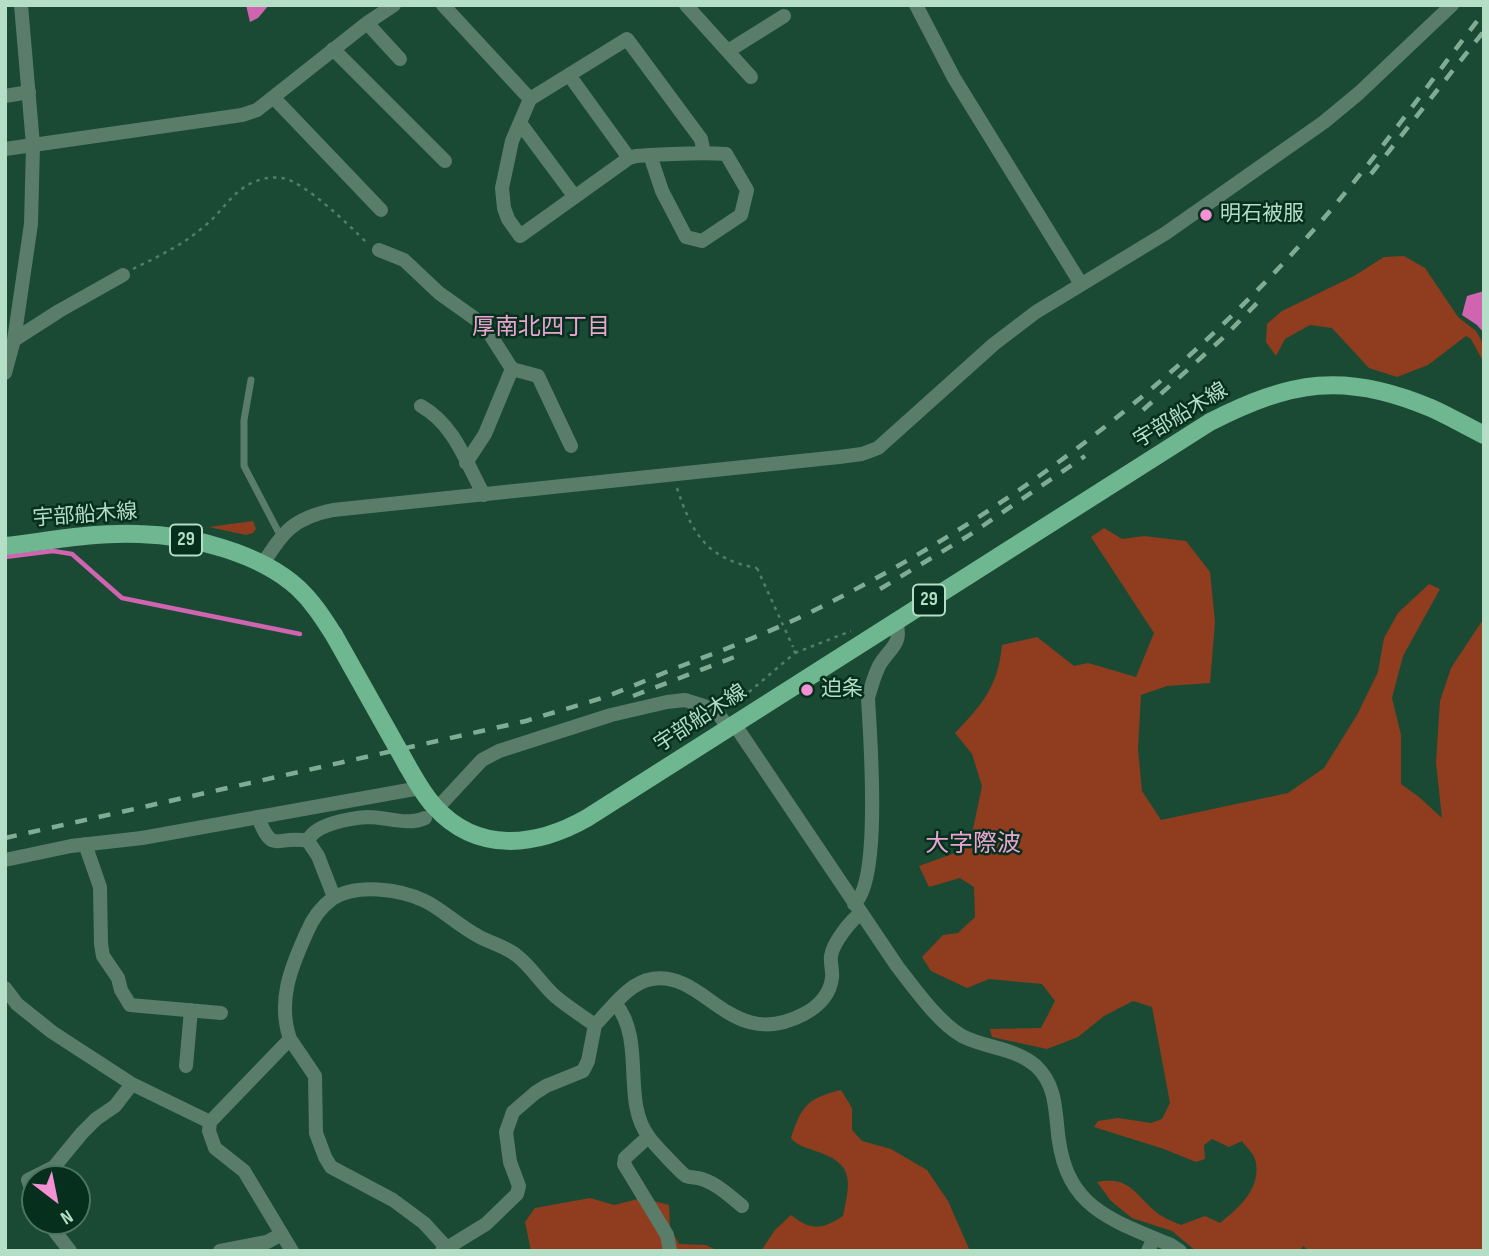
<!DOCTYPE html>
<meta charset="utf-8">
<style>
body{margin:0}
#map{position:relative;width:1489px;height:1256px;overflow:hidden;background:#1b4a34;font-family:"Sofia Sans Condensed",sans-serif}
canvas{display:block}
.frame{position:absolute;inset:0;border:7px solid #b4dec6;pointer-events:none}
.north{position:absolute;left:21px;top:1165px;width:70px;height:70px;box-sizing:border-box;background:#072f1d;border:2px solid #4c7561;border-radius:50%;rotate:148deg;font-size:19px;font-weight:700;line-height:28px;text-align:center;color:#b4dec6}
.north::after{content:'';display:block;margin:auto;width:24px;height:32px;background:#f491d4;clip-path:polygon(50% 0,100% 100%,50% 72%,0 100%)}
</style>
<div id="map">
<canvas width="1489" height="1256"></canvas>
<div class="frame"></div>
<div class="north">N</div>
</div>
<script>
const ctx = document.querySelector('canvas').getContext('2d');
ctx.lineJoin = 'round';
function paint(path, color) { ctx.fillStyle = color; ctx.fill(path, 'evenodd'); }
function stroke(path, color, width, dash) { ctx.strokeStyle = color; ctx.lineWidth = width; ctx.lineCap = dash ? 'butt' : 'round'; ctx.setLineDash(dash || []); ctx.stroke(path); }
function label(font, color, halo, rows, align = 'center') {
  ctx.font = font + ' "Sofia Sans Condensed","Noto Sans JP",sans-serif'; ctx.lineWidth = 5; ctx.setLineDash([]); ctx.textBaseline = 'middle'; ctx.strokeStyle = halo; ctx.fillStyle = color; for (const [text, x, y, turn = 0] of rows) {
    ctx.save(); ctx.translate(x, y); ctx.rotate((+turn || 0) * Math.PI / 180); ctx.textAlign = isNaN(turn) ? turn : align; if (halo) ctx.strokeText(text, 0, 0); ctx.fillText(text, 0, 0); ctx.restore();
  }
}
paint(new Path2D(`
 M1404,256L1425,268L1458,317L1476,331L1484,345V363L1471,339L1466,336L1428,365L1397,377L1369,368L1332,328L1310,325L1285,339L1276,356L1266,342L1267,324L1282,311L1354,276L1384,257Z
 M253,521L256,529L253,533L246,535L209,527Z
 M1104,528L1122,539L1144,536L1186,541L1210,572L1215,622L1210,683L1167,686L1141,695L1138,749L1142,791L1161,820L1288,793L1324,768L1357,715L1378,672L1384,638L1398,613L1429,584L1440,589L1403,656L1392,698L1401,735V784L1419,797L1442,818L1436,763L1440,701L1451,668L1484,618V1251H1309L1303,1246L1300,1251H1196L1172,1231L1132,1218L1111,1201L1097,1182C1132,1175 1135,1197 1160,1215C1166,1219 1174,1222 1181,1225L1205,1216L1220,1223C1239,1208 1263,1187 1255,1159C1253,1153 1246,1147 1242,1141L1229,1147L1212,1139L1204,1145L1205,1159L1196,1162L1164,1149L1094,1127L1098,1121L1118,1118L1151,1123L1162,1119L1170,1103L1152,1007L1133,1001L1104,1016L1078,1037L1047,1049L992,1037L990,1029L1041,1028L1055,1001L1042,984L989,979L967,988L931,971L922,957L943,935L958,933L975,917L974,887L960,878L929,887L919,866L955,853L971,839L982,786L972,754L955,733C983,704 998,686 1002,645L1037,637L1074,666L1088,663L1136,677L1154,633L1091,537Z
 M841,1090L852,1108V1130L862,1141L891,1149L927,1170L948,1201L970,1251H761L775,1230L791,1215C812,1231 821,1230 843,1216C851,1180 854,1163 815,1151C806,1147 797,1146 791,1138C801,1107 807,1098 841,1090Z
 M590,1198L614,1205L642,1198L669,1205L670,1228L679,1244L706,1245L718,1251H531L525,1222L535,1208Z`), '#8f3d1e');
paint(new Path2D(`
 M246,5H269L258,18L250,22Z
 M1484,291V333L1477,325L1462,315L1467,296Z`), '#d164b1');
stroke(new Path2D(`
 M5,557L53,551L72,554L122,598L300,634`), '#d164b1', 4.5);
stroke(new Path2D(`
 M133,269C159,256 185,244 207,224C221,212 230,196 246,186C256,180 269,176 282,178C304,181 350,226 367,243
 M677,488C692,534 707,559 757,568
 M795,653L851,631
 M736,703L795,653L793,647`), '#507e67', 2.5, [3.5, 5]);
stroke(new Path2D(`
 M251,380L244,420V466L280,535`), '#5a7d6a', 7);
stroke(new Path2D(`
 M443,5L530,99
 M686,5L751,77
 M367,23L400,59
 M333,49L445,161
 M728,51L784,16
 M569,75L629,158
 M5,96L29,92
 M274,98L381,210
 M520,123L575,197
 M650,155L662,191L686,237L702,241L741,215L747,190L726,154C696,152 666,154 636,156L629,158L520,236L508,219L504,208L502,188L512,141L530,99L627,39L701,139L704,153
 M379,250L404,260L439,293L484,325L512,369L538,376L571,446
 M14,340L59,311L123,275
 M5,373L14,340L31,224L33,145L242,115L257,110L367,23L394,5
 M421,406C455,425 466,463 484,495
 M466,463L485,434L512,369
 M735,725L897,966C914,988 938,1022 962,1036C985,1048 1016,1048 1036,1066C1053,1082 1055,1102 1057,1124C1063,1206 1104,1217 1171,1245L1180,1251
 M443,802L482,760L499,751L611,715L667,702L685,700L704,706L720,716L729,729
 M258,817C273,857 277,834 308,841L318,856L334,897
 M308,841C314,824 351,818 368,817C387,817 407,826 425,818
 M85,844L100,887L101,944L103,956L118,978L121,990L130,1005L221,1013
 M5,860L71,846L142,838
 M854,904C882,882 870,736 868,698C871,687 874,676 879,666C890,647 903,645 896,621
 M5,988L17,1004L52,1032L132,1084L210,1122
 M616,1004C646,1042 621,1101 649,1137C652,1142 682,1174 686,1176C691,1178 696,1177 702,1179C717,1184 730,1196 742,1206
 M290,1039L315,1076L316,1133L325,1157L331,1167L393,1200L424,1223L446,1247
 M186,1066L191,1010
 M648,1137L625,1158L624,1164L667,1235L670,1251
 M35,1198L28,1180L54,1167L82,1133L96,1119L115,1106L132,1084
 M47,1221L70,1251
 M220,1251L267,1242L282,1234
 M292,1251L244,1171L215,1148L209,1131L210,1122L290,1039C277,1001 291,967 307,932C312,920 321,907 332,899C356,883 400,889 425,901C443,910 459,926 478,936C490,943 505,946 516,955C532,967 541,984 556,997C568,1007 582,1016 595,1025C610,1010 629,982 652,979C706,970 730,1053 804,1014C819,1006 830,994 832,978C833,971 830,963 831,956C833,943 850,921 861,913
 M442,1251L486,1224L517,1194L519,1186L510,1162L506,1132L513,1112L535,1093L546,1086L583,1071L588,1061L595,1025
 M1148,1251L1154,1238`), '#5a7d6a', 14);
stroke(new Path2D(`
 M916,5L954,78L1081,284
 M5,149L33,145L21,5
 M263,564C283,531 294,518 333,510L839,457L862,454L878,448L994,344L1036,312L1166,233L1324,122L1359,93L1452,5
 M142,838L420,788`), '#5a7d6a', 14);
stroke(new Path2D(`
 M5,546C49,541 94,532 139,534C190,535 260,553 298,588C313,602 323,618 334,635
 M407,765C415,779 423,794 434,806C477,854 536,847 587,818L1210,422C1291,381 1344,371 1431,408C1449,416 1466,426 1484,435`), '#6fb791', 18);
stroke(new Path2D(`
 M1371,174L1484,31
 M1143,410L1224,337L1260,300
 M880,589L968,536L1085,456
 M633,696L737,656
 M5,838L526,721C551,713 577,706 602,698C627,689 651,678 676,668C723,650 771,632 817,609C1012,512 1189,376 1330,211C1384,147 1433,78 1484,12`), '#80ac94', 4.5, [12, 12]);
stroke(new Path2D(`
 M757,568L793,647`), '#507e67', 2.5, [3.5, 5]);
stroke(new Path2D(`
 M334,635L407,765`), '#6fb791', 18);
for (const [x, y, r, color] of [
 [1206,215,7,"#f491d4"],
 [807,690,7,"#f491d4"]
]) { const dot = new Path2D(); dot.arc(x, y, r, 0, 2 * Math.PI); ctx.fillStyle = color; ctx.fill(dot); stroke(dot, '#072f1d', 2.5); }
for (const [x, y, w] of [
 [186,540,32],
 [929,600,32]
]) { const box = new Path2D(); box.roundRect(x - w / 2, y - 15.5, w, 31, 5); ctx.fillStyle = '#072f1d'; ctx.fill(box); stroke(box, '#b4dec6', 2); }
label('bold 19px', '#b4dec6', null, [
 ["29",186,540],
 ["29",929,600]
]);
label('21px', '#b4dec6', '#072f1d', [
 ["明石被服",1220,215],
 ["迫条",821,690]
], 'left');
label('21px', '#b4dec6', '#072f1d', [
 ["宇部船木線",1181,416,-31],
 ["宇部船木線",85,516,-4],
 ["宇部船木線",701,719,-33]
]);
label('23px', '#eba5d3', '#072f1d', [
 ["厚南北四丁目",541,328]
]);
label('24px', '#eba5d3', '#072f1d', [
 ["大字際波",973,845]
]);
</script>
